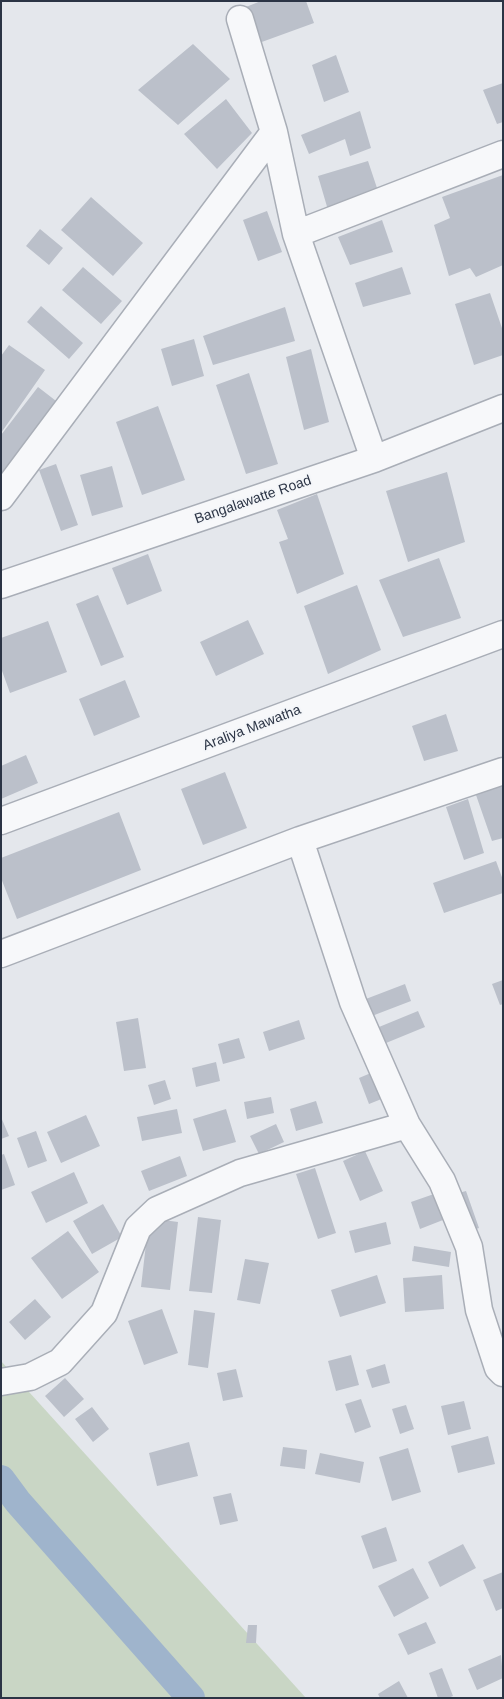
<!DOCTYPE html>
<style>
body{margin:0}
#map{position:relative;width:504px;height:1699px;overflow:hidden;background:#e4e7ec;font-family:Arial,sans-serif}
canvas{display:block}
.frame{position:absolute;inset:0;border:2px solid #2b3445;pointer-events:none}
</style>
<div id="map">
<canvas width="504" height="1699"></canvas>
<div class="frame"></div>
</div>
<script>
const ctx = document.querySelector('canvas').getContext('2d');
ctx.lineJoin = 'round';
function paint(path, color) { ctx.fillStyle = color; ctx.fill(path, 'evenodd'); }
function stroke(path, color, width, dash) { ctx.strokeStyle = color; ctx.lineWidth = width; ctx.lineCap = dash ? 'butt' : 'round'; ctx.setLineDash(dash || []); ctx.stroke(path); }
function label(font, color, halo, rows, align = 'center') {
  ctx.font = font + ' Arial,sans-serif'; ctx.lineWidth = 4; ctx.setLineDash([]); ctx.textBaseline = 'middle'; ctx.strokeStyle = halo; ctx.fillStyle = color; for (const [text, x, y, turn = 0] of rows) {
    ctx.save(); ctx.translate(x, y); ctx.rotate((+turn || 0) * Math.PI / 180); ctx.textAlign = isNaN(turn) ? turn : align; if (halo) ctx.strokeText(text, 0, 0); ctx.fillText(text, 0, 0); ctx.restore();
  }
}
paint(new Path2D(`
 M1,1361L306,1698H1Z`), '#c9d6c5');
stroke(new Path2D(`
 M1,1479L18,1502L191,1698`), '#9fb4cc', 28);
paint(new Path2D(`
 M261,1H306L314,23L259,43L246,7Z
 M193,44L230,79L178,125L138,90Z
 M336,55L349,92L324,102L312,65Z
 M503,83V122L497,124L483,90Z
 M226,99L252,133L217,169L184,134Z
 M360,111L371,148L350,156L345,139L309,154L301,135Z
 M368,161L379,194L328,210L318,176Z
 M503,175V265L476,277L470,268L449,276L434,225L450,218L442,197Z
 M91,197L143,243L113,276L61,230Z
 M267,211L282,252L258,261L243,220Z
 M382,220L393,252L350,265L338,237Z
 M40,229L63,248L49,265L26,246Z
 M83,267L122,301L101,324L62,290Z
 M402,267L411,294L363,307L355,283Z
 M490,293L503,331V355L474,365L455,304Z
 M41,306L83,343L69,359L27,322Z
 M285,307L295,341L213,365L203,336Z
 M194,339L204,376L172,386L161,349Z
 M9,345L45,370L1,433V356Z
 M311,349L329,422L304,430L286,357Z
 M249,373L278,464L246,474L216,385Z
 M38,387L60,404L5,475L1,472V435Z
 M158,406L185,480L142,495L116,422Z
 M56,464L78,525L61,531L39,470Z
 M112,466L123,507L92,516L80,475Z
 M447,472L465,542L408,562L386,491Z
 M317,494L344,574L297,594L279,542L288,539L277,510Z
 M148,554L162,591L127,605L112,568Z
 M439,558L461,618L403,637L379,580Z
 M357,585L381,650L328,674L304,606Z
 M98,595L124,657L101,666L76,604Z
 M248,620L264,654L216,676L200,642Z
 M48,621L67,672L10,693L1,668V638Z
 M125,680L140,717L94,736L79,699Z
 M446,714L458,751L424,761L412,726Z
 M26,755L38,783L1,799V766Z
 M225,772L247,828L203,845L181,789Z
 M502,785L503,838L492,841L476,795Z
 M468,799L484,853L464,860L446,807Z
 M119,812L141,870L17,919L1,878V858Z
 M496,861L503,880V893L444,913L433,883Z
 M503,980V1004L500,1005L492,984Z
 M405,984L411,1001L364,1019L358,1002Z
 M418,1011L425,1027L386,1043L379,1027Z
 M138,1018L146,1068L124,1071L116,1022Z
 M299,1020L305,1039L269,1051L263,1032Z
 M239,1038L245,1058L223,1064L218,1044Z
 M216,1062L220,1081L196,1087L192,1068Z
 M378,1070L389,1096L369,1104L359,1078Z
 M165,1080L171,1099L154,1105L148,1085Z
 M271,1097L274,1113L247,1119L244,1102Z
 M316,1101L323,1123L296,1131L290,1109Z
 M177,1109L182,1133L142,1141L137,1117Z
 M226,1109L236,1142L203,1151L193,1119Z
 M86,1115L100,1146L61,1163L47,1132Z
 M1,1117L9,1136L1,1139Z
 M276,1124L284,1142L259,1154L250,1136Z
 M36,1131L47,1161L28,1168L17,1138Z
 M365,1151L383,1191L360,1201L343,1161Z
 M4,1154L15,1185L1,1190V1155Z
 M180,1156L187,1176L149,1191L141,1171Z
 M315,1168L336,1233L318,1239L296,1174Z
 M74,1172L88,1203L46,1223L31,1192Z
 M466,1191L479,1228L468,1232L455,1194Z
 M434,1194L443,1220L420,1229L411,1202Z
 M103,1204L122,1237L92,1254L73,1221Z
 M198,1217L221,1220L212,1293L189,1291Z
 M149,1218L178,1222L170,1290L141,1287Z
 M386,1222L391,1244L355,1253L349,1231Z
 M68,1231L99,1272L62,1299L31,1258Z
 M414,1246L451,1252L449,1267L412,1261Z
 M245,1259L269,1263L260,1304L237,1300Z
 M377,1275L386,1303L340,1317L331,1290Z
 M442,1275L444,1309L405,1312L403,1278Z
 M35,1299L51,1317L25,1340L9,1322Z
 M162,1309L178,1353L144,1365L128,1321Z
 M194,1310L215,1313L208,1368L188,1365Z
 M351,1355L359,1385L336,1391L328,1361Z
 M385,1364L390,1383L372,1388L366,1370Z
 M236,1369L243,1397L223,1401L217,1373Z
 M65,1378L84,1399L64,1417L45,1396Z
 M361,1399L371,1427L355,1433L345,1404Z
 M464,1401L471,1429L448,1435L441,1406Z
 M406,1405L414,1429L400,1434L392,1409Z
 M92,1407L109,1429L93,1442L75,1419Z
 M488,1436L495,1464L458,1473L451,1446Z
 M189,1442L198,1476L157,1486L149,1453Z
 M283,1447L307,1450L305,1469L280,1466Z
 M408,1448L421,1492L392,1501L379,1457Z
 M320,1453L364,1462L360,1483L315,1474Z
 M231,1493L238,1521L220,1525L213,1497Z
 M386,1527L397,1561L373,1569L361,1536Z
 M463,1544L476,1568L440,1587L428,1562Z
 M413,1568L429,1598L394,1617L378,1586Z
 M503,1572V1608L496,1611L483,1580Z
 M426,1622L436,1643L408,1655L398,1634Z
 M248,1625H257L256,1643H246Z
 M501,1655L503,1678L477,1690L468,1669Z
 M442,1668L453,1696L448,1698H438L429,1673Z
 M399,1681L408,1698H380L378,1694Z`), '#bbc0ca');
const minor = new Path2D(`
 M240,19L274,132
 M296,234L503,154
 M1,497L274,132L296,234L374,459
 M1,585L374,459L503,408
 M1,821L503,634
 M300,840L353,1002L407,1125L442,1181L469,1247L479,1310L498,1368L503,1373
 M1,954L300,840L503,771
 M1,1382L30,1377L60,1362L104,1313L138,1228L157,1210L240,1173L407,1125`);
stroke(minor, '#a9aeb7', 29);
stroke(minor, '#f7f8fa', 26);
label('14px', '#2b3445', '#f4f6f9', [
 ["Bangalawatte Road",253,500,-19],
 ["Araliya Mawatha",252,728,-21]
]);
</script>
